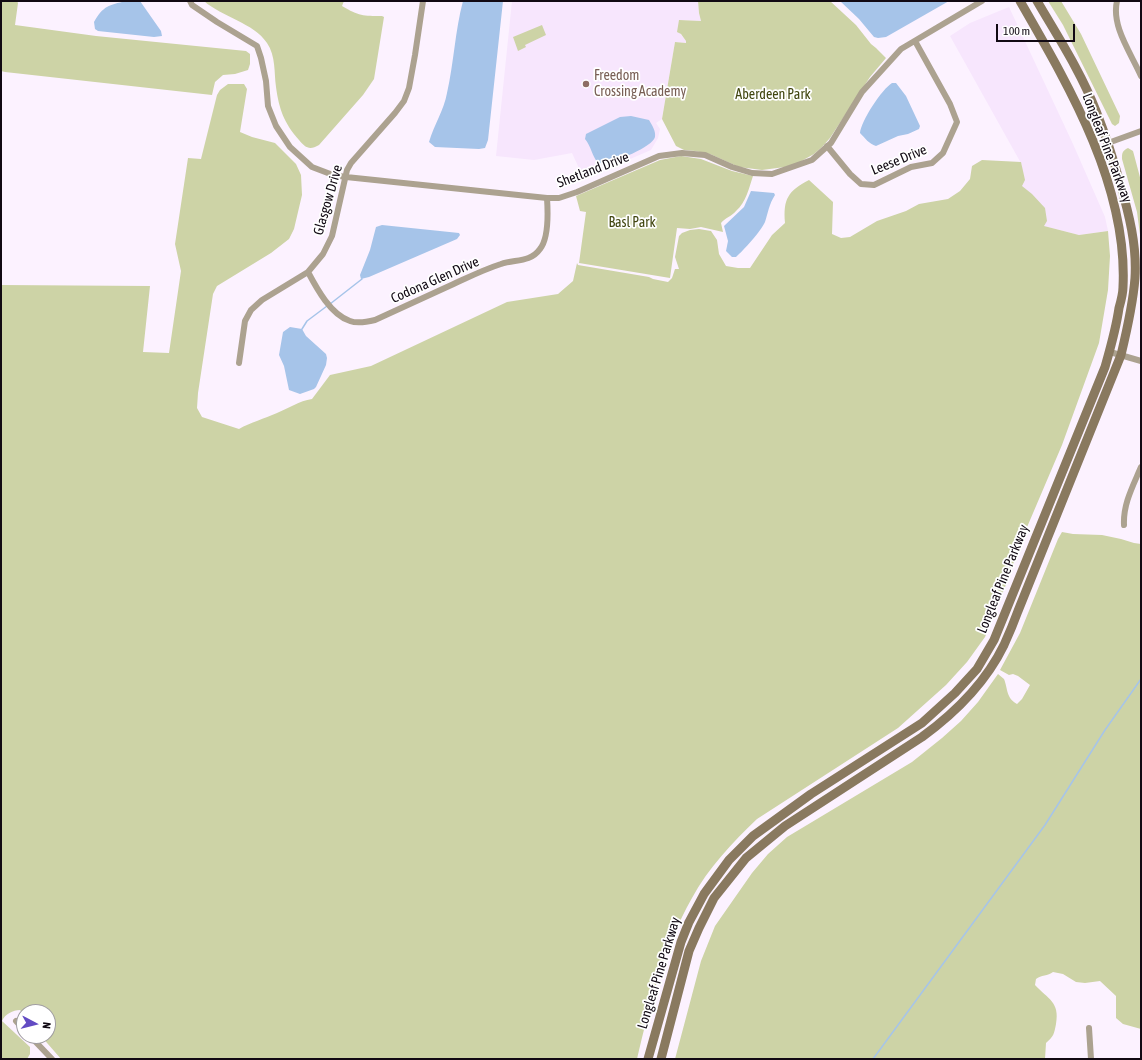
<!DOCTYPE html>
<style>
body{margin:0}
#map{position:relative;width:1142px;height:1060px;overflow:hidden;background:#fcf2ff;font-family:"Asap Condensed",sans-serif}
canvas{display:block}
.frame{position:absolute;inset:0;border:2px solid #110913;pointer-events:none}
.north{position:absolute;left:16px;top:1004px;width:40px;height:40px;box-sizing:border-box;background:#fff;border:1px solid #a09da1;border-radius:50%;rotate:97deg;font-size:11px;font-weight:700;line-height:16px;text-align:center;color:#110913}
.north::after{content:'';display:block;margin:auto;width:14px;height:18px;background:#624bc3;clip-path:polygon(50% 0,100% 100%,50% 72%,0 100%)}
.scale{position:absolute;left:996px;top:24px;width:79px;height:18px;box-sizing:border-box;border:2px solid #110913;border-top:0;padding-left:5px;font-size:12px;line-height:14px;white-space:nowrap;color:#110913;-webkit-text-stroke:3px #fff;paint-order:stroke}
</style>
<div id="map">
<canvas width="1142" height="1060"></canvas>
<div class="frame"></div>
<div class="north">N</div>
<div class="scale">100 m</div>
</div>
<script>
const ctx = document.querySelector('canvas').getContext('2d');
ctx.lineJoin = 'round';
function paint(path, color) { ctx.fillStyle = color; ctx.fill(path, 'evenodd'); }
function stroke(path, color, width, dash) { ctx.strokeStyle = color; ctx.lineWidth = width; ctx.lineCap = dash ? 'butt' : 'round'; ctx.setLineDash(dash || []); ctx.stroke(path); }
function label(font, color, halo, rows, align = 'center') {
  ctx.font = font + ' "Asap Condensed",sans-serif'; ctx.lineWidth = 3.5; ctx.setLineDash([]); ctx.textBaseline = 'middle'; ctx.strokeStyle = halo; ctx.fillStyle = color; for (const [text, x, y, turn = 0] of rows) {
    ctx.save(); ctx.translate(x, y); ctx.rotate((+turn || 0) * Math.PI / 180); ctx.textAlign = isNaN(turn) ? turn : align; if (halo) ctx.strokeText(text, 0, 0); ctx.fillText(text, 0, 0); ctx.restore();
  }
}
paint(new Path2D(`
 M512,1H698L699,13L701,21L679,20V32L686,41V43L675,42L662,119L656,123L660,129L658,138L651,150L600,172L597,170L583,177L572,153L534,160L496,156Z
 M1009,7L1073,144L1105,217L1108,231L1079,235L1043,226L1021,186L1022,165L950,36L970,23Z`), '#f7e6fd');
paint(new Path2D(`
 M1,1H17L18,3L15,25L96,36L246,51L250,54V64L248,70L235,74L223,75L215,82L212,95L5,72L1,71Z
 M204,1H344L342,6C359,16 363,16 382,16L384,17L374,79L363,95L319,145C309,151 305,147 299,140C284,123 279,109 276,87C274,73 276,56 267,43C254,23 222,17 204,1Z
 M698,1H830L856,25L871,44L876,48L886,58L870,77L830,138L822,147L814,154L798,163L785,167L762,170L739,167L710,154L695,151L684,150L676,146L662,119L675,42L686,43V41L681,34L677,32L679,20L701,21L699,13Z
 M1048,1H1061L1081,34L1120,116L1119,123L1115,126L1112,124L1063,25Z
 M542,25L546,35L525,45L526,47L518,51L513,37Z
 M228,84H244L247,89L240,132L252,137L275,143L296,164L301,175L302,195L294,229L289,239L271,253L217,286L213,294L198,393L197,408L202,417L239,429C251,422 264,419 277,413C289,408 299,401 312,399L330,375L371,366L507,302L558,294L573,281L577,263L578,265L649,277L653,279L668,282L672,278L675,269H679L675,257L679,236L682,233L690,230L699,229L711,231L717,240L719,254L726,266L738,268H750L772,235L785,223C783,199 788,191 809,180L833,202L832,234L841,238L850,237L877,221L906,211L919,204L948,199L960,191L970,179L972,166L982,160L1021,162L1025,180L1022,186L1032,194L1045,208L1047,221L1044,226L1079,235L1108,231L1110,256L1108,290L1099,343L1062,445L1019,546L1009,577L985,637L967,662L946,685L898,728L757,819C733,842 708,868 692,898C664,947 650,1004 637,1059H61L41,1036H48V1012H24V1015L20,1010C13,1010 5,1014 2,1021L30,1047V1054L27,1059H1V285L150,286L143,352L169,353L181,271L175,244L188,158L201,159L217,95L220,90Z
 M1128,148L1133,151L1141,181V242L1137,212L1122,159C1122,153 1122,151 1128,148Z
 M681,156L701,159L732,171L753,176C749,188 746,202 736,211C732,216 725,218 721,223L723,232L701,227L690,229L677,228L670,278L579,263L586,212L580,211L576,196L660,160Z
 M1062,532L1073,534L1102,535L1121,539L1134,543L1141,544V1029L1123,1024L1116,1018V996L1100,981L1085,983L1076,982L1063,974L1053,972C1048,976 1041,975 1036,979L1035,985C1048,999 1060,1002 1056,1024C1054,1034 1054,1036 1046,1043L1045,1059H675L701,961L715,926L752,873L768,854L787,837L912,762L942,738L961,721L978,702L998,674L1004,679C1008,689 1006,698 1017,704L1022,699L1030,685L1018,676L1013,674L1009,675L1000,670L1020,633L1058,539Z`), '#cdd3a6');
paint(new Path2D(`
 M126,1H140L161,31L162,36L154,37L98,31L95,29L94,22C103,6 109,5 126,1Z
 M463,1H503L488,140L485,148L479,149L435,147L429,142C434,125 444,110 447,93C454,62 455,31 463,1Z
 M840,1H949L886,37L878,38L874,37L859,19Z
 M892,83H896L906,96L920,126L919,129L908,134L898,136L876,146C869,144 865,138 860,133C861,121 882,89 892,83Z
 M631,116L649,120C652,125 656,131 655,137C653,147 608,166 598,163C592,156 591,146 585,139L586,134L620,117Z
 M751,191L774,193L775,195C769,204 768,213 765,222C761,231 744,250 736,257H732L726,251L728,241L724,226L744,207Z
 M382,225L459,233L460,235L457,239L369,277L361,279L360,275L370,250L376,227Z
 M290,327L302,329L306,336L326,354L327,358L326,365L316,387L314,389L300,394L289,390L284,366L279,355L283,332Z`), '#a6c4e9');
stroke(new Path2D(`
 M330,304L362,279
 M302,329L307,321L327,306
 M873,1059L1045,825L1105,730L1141,679`), '#a6c4e9', 1.5);
stroke(new Path2D(`
 M190,1L192,5L217,22L257,46L261,58L266,81L268,106L276,126L290,147L312,167L333,175L346,177L547,198H559L577,192L659,156L682,153L705,155L732,167L752,173L772,174L812,160L831,143L862,92L901,49L982,1
 M1117,1C1111,26 1131,53 1141,76
 M1108,143L1141,131
 M827,146L850,174L861,184L874,185L911,167L932,163L943,153L957,122L950,104L915,41
 M308,272C317,289 331,315 350,321C358,324 367,322 375,320C399,309 423,298 447,287C465,279 482,270 501,264C515,259 530,263 540,249C549,238 548,213 547,198
 M1110,352L1141,361
 M239,363L245,321L251,310L262,300L308,272L323,254L332,236L347,170L351,163L395,113L404,101L409,88L415,55L423,1
 M1124,525C1123,504 1133,486 1141,467
 M16,1021L24,1030
 M1089,1028L1091,1059
 M30,1036L52,1059`), '#aca290', 6);
stroke(new Path2D(`
 M648,1059L681,942L689,922L704,894L729,860L753,836L811,794L922,723L955,693L977,669L994,640L1105,367C1111,346 1116,329 1119,308C1121,301 1123,294 1123,287C1128,186 1069,86 1020,1
 M661,1059L689,951L699,928L714,898L746,858L785,826L922,737C955,713 986,682 1004,645C1009,634 1014,622 1018,611L1121,355C1127,330 1133,304 1135,278C1137,245 1129,214 1120,183C1113,158 1105,134 1096,111C1081,72 1058,37 1037,1`), '#89795f', 9);
for (const [x, y, r, color] of [
 [586,84,4,"#8d6e63"]
]) { const dot = new Path2D(); dot.arc(x, y, r, 0, 2 * Math.PI); ctx.fillStyle = color; ctx.fill(dot); stroke(dot, '#fff', 1.5); }
label('14px', '#785e54', '#fff', [
 ["Freedom",594,76],
 ["Crossing Academy",594,92]
], 'left');
label('14px', '#414610', '#fff', [
 ["Aberdeen Park",773,95],
 ["Basl Park",632,223]
]);
label('14px', '#110913', '#fff', [
 ["Longleaf Pine Parkway",1107,148,69],
 ["Leese Drive",899,160,-22],
 ["Shetland Drive",593,170,-21],
 ["Glasgow Drive",328,200,-74],
 ["Codona Glen Drive",435,280,-24],
 ["Longleaf Pine Parkway",1003,579,-68],
 ["Longleaf Pine Parkway",659,973,-73]
]);
</script>
